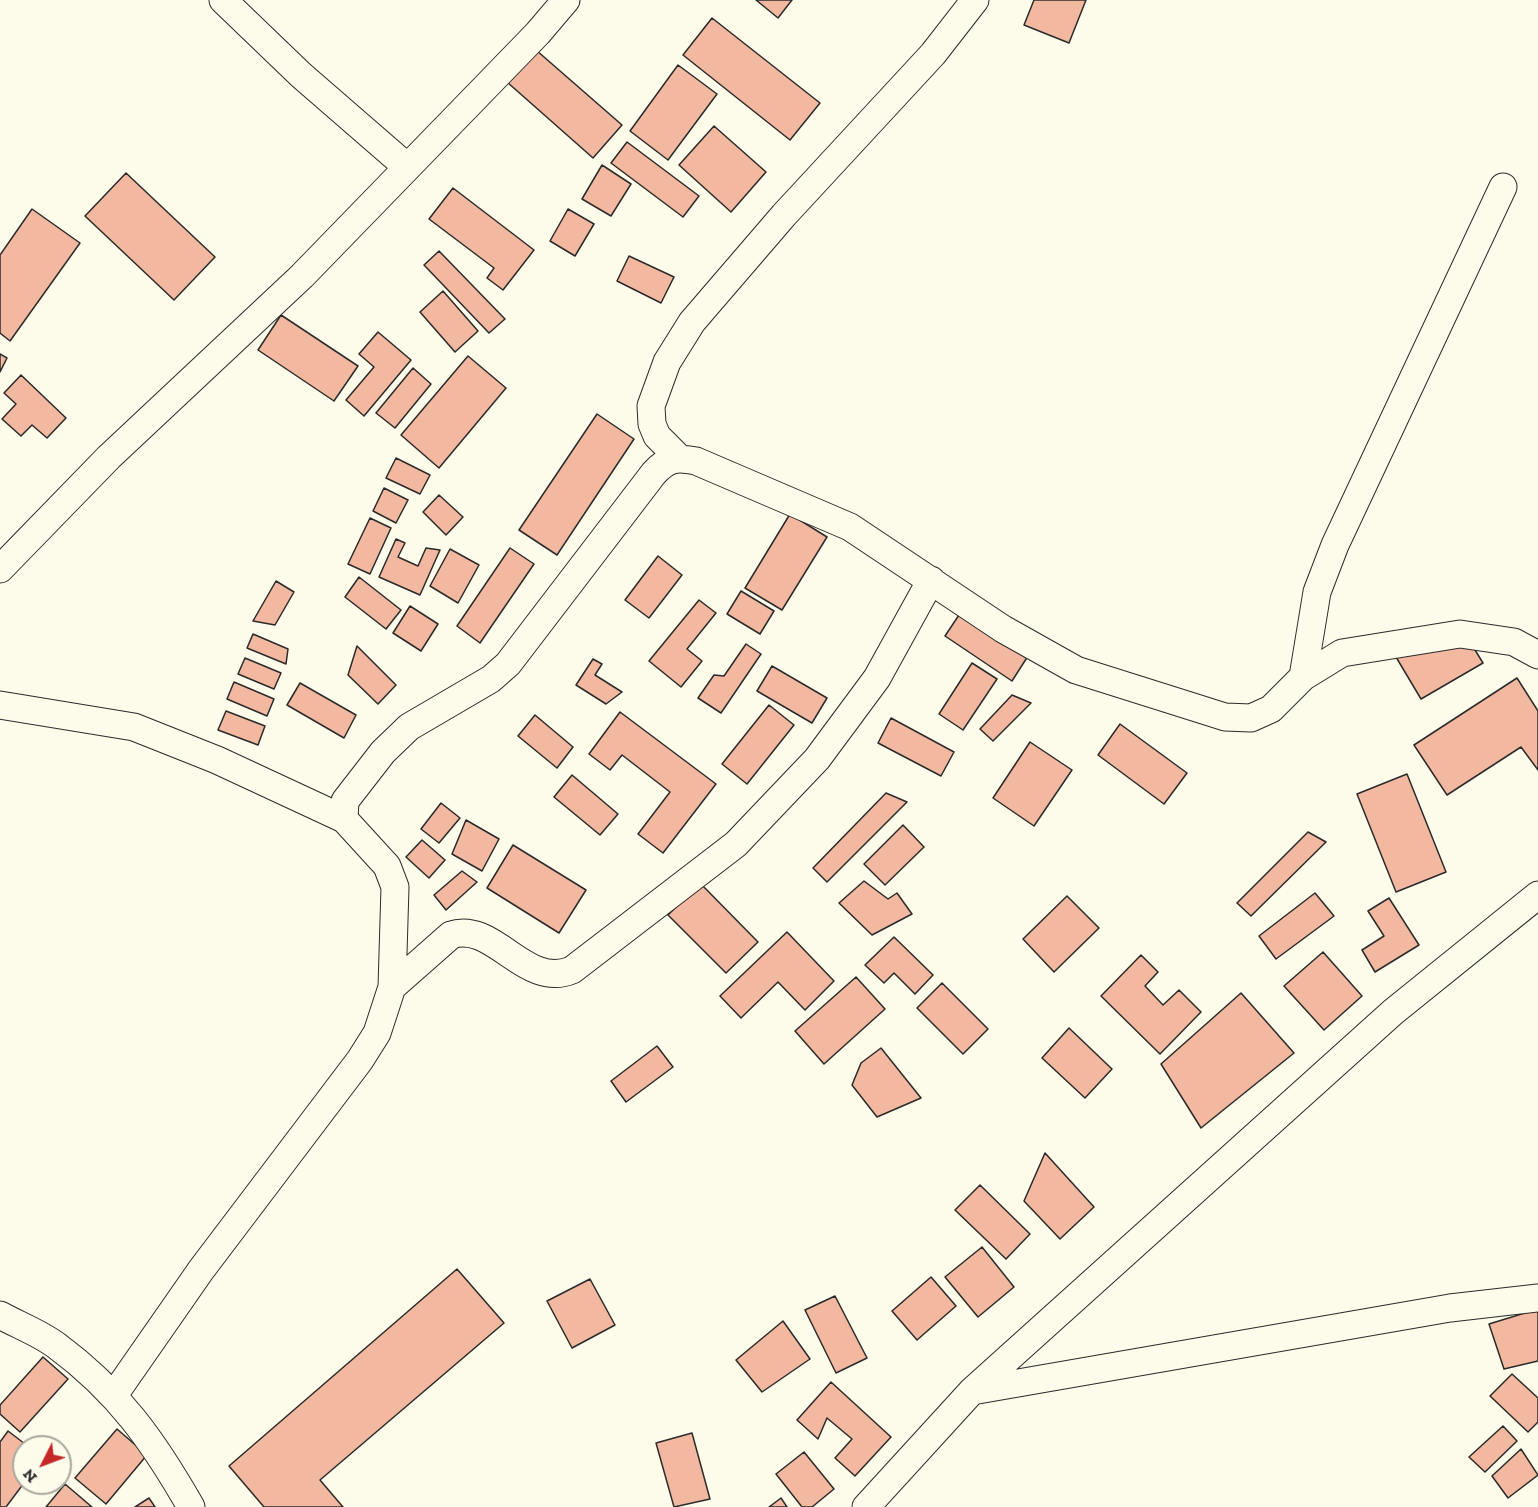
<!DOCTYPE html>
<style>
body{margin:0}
#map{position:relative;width:1538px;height:1507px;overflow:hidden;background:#fdfbea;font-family:"Zilla Slab",serif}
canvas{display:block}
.north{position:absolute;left:12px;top:1435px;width:60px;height:60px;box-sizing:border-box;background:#fdfbea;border:2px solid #a9a89e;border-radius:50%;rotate:228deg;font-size:16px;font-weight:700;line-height:24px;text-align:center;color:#2b2b2b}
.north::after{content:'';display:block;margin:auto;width:21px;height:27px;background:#c62828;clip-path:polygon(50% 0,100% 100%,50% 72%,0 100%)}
</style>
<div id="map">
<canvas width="1538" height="1507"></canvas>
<div class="north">N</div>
</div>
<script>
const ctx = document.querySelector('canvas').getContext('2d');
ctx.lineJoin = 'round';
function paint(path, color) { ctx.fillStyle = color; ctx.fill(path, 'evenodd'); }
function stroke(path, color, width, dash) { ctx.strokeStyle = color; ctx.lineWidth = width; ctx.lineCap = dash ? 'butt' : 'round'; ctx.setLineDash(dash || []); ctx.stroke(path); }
const building = new Path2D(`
 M756,0H792L778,18Z
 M1034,0H1086L1069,43L1024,25Z
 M712,18L820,103L790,140L683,55Z
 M536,50L622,125L593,158L507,82Z
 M678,65L717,94L668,160L630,131Z
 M714,126L766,172L731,212L679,165Z
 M627,142L699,196L683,217L611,163Z
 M602,165L631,184L611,216L582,199Z
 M126,173L215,257L174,300L85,216Z
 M453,188L534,250L503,290L487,278L494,268L429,219Z
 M32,209L80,243L10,341L0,333V255Z
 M568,209L594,224L575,256L550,241Z
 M439,251L505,319L489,333L424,265Z
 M629,256L674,277L661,303L617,281Z
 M443,291L478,331L455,352L420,312Z
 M281,315L358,366L334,401L258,350Z
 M378,332L411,360L364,416L346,400L374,367L359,354Z
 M0,354L7,358L0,372Z
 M468,356L506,388L439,468L401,435Z
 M413,368L431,384L395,428L376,413Z
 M21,375L66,418L47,438L32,425L21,436L2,419L16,404L4,393Z
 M597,414L634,439L557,555L519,530Z
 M396,458L430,475L420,494L386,478Z
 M384,488L408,500L396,523L373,511Z
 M439,495L463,517L446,535L423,512Z
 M790,514L827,537L782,610L745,588Z
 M370,518L391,528L370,574L348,564Z
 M396,539L405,543L398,557L418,566L426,548L440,550L420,595L379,577Z
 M510,548L534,564L480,643L457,626Z
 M450,549L479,565L458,603L430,586Z
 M658,556L682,575L649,618L625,600Z
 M359,577L401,610L386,629L345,597Z
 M276,581L294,592L275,625L253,621Z
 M741,591L774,611L760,634L727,614Z
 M699,600L716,613L687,649L702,661L681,687L649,661Z
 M410,606L438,624L421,651L393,633Z
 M961,612L1028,656L1012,681L945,636Z
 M253,634L288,649L286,664L247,648Z
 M746,644L761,654L721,713L698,698L714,675L724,676Z
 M1472,645L1483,663L1421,699L1396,657Z
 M357,646L396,685L378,704L348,675Z
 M245,658L281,673L274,689L238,674Z
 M593,659L602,664L595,675L622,692L606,704L576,685Z
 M972,663L997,679L963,730L939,714Z
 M772,666L827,698L812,723L757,691Z
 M1517,678L1538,711V770L1521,747L1447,795L1414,745Z
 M234,682L274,699L267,716L227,699Z
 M300,683L356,715L344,738L287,705Z
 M1012,695L1031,703L993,741L980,729Z
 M769,705L794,725L747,784L722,764Z
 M226,711L265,726L258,745L218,730Z
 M620,712L716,784L663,853L638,834L670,792L622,755L610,770L589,754Z
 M535,715L573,747L557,768L518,736Z
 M891,718L954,752L941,776L878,743Z
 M1120,724L1187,773L1164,804L1098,755Z
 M1030,742L1072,770L1034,826L993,798Z
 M1407,774L1446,872L1396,892L1357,794Z
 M572,775L618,814L600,835L554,797Z
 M886,793L907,802L827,882L813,868Z
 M441,803L460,818L439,843L421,829Z
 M466,820L499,839L482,871L452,854Z
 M903,825L924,847L885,885L864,864Z
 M1308,832L1326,842L1251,916L1237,903Z
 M422,840L445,860L429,878L406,857Z
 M513,845L586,890L559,933L487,888Z
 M462,871L477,882L446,910L434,895Z
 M864,881L888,899L897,893L912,914L872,935L839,903Z
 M700,883L758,942L726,973L668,915Z
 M1315,893L1334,916L1276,959L1259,936Z
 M1067,896L1099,928L1054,972L1023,939Z
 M1389,898L1419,945L1375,972L1362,950L1384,936L1368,911Z
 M787,932L834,981L805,1010L778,982L741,1018L720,996Z
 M894,937L933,975L915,994L894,973L884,983L865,965Z
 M1323,952L1362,996L1324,1030L1284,986Z
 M1141,955L1158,972L1145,986L1163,1005L1179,990L1201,1012L1160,1054L1101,996Z
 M856,977L885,1009L824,1064L795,1031Z
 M942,983L988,1029L963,1054L917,1008Z
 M1241,993L1294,1053L1201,1128L1161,1064Z
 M1069,1028L1112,1069L1085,1098L1042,1058Z
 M657,1046L673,1067L626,1102L611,1081Z
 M881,1048L921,1098L877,1117L852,1085L861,1063Z
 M1045,1153L1094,1207L1060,1239L1024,1201Z
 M980,1185L1030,1234L1006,1259L955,1210Z
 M982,1247L1014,1287L978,1317L945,1277Z
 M457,1269L504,1323L320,1480L343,1507H264L229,1466Z
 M931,1277L956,1306L917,1340L892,1311Z
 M590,1279L615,1325L572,1348L547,1301Z
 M835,1296L867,1358L836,1373L805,1310Z
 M1538,1309V1361L1504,1369L1489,1324Z
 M783,1321L810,1359L762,1392L736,1360Z
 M43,1357L68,1379L20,1432L0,1414V1405Z
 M1512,1374L1538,1398V1422L1528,1432L1490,1396Z
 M831,1382L891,1437L855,1476L835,1458L852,1439L827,1418L818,1439L797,1420Z
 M1503,1426L1517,1441L1485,1472L1469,1457Z
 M117,1429L147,1455L106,1504L75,1478Z
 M8,1431L29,1447H24V1483L6,1507H0V1442Z
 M692,1433L710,1499L674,1507L656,1443Z
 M1521,1449L1538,1475L1508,1498L1492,1476Z
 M804,1452L834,1489L812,1507H802L776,1474Z
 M65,1484L92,1507H46Z
 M149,1498L155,1507H135Z
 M781,1498L787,1507H769Z`);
paint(building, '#f2b8a0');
stroke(building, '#2b2b2b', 1.5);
const minor = new Path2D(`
 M223,0L301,75L407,167
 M678,457L657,436L652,424L651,406L667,362L692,322L784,215L933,54L975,0
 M0,569L109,457L302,276L538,33L566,0
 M1303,677L1317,592L1335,545L1503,187
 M0,705L134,727L217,760L344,819L387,866L395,887L392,987L377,1033L360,1060L201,1270L114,1395
 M344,819L345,801L383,752L409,727L491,679L508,664L654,473C668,458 676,457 696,461L850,527L1003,629L1076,670L1225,717L1251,718L1271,709L1303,677L1342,653L1460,634L1514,642L1538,655
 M392,987L451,935C494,920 525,990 572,970L736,844L817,759L877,678L931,580
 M0,1315C18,1325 40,1333 57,1346C118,1391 154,1442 191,1507
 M972,1391L1450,1308L1538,1298
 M866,1507L972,1391L1393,1012L1538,895`);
stroke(minor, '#2b2b2b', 29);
stroke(minor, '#fdfbea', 27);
</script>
